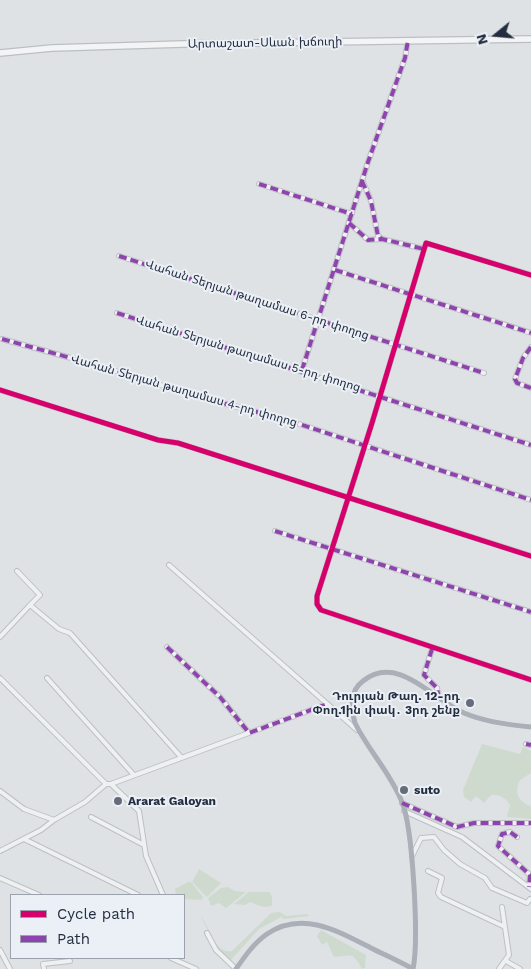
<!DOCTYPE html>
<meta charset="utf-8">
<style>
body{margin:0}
#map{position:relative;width:531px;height:969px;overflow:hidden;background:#dfe2e5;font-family:"Work Sans",sans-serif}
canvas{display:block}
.legend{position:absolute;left:10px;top:894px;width:175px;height:65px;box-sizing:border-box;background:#ebf0f6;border:1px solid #9ba2ad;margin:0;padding:6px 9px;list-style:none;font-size:15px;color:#242e40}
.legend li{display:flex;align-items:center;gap:10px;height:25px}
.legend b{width:25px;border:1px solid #9ba2ad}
.north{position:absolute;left:471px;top:10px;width:50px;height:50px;-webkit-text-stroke:4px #ebf0f6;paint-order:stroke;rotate:253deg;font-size:14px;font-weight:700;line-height:20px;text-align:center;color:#242e40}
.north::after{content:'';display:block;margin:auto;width:18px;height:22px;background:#242e40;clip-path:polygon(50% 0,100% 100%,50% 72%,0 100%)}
</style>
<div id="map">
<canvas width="531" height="969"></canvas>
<ul class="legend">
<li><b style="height:6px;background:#d6006c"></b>Cycle path</li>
<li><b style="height:6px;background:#8e44ad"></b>Path</li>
</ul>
<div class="north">N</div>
</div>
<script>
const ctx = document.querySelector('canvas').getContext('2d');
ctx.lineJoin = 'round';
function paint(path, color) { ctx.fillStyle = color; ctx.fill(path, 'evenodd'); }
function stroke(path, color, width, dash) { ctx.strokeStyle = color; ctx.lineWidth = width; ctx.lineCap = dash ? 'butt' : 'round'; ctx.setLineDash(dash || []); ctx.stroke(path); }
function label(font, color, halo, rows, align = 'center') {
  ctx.font = font + ' "Work Sans","Noto Sans Armenian",sans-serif'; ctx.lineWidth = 4; ctx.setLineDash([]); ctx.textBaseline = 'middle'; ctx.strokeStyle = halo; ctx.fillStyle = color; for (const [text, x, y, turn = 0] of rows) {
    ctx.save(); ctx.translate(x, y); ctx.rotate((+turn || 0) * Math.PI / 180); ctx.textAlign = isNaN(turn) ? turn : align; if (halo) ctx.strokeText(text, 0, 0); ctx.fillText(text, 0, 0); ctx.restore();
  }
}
paint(new Path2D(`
 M482,744L520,754L523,747L531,751V773L520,780C514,792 518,802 531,806V819L507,817L510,805C506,798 499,794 491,795L484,803L476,796L471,802L464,797L463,790Z
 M199,869L221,883L207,897L192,882Z
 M188,882H191L203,897L202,900L184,899V895H176L175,889Z
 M228,887L235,891L246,892L226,908L219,903L211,906L208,898L221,888Z
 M249,892H269L272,896V905C264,910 257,904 250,902L245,905L234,904Z
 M280,912L286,916L307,914L309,916L282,919L283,916L259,929L230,961L218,949L201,917C210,925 214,955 232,951L271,913Z
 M321,930L366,955L365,968L362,969C352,951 352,956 334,957L327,942L322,945L317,936Z`), '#cfdace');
const minor = new Path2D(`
 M363,182L371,201L378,236L382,239L424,249
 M259,184L352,214
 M349,223L368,240L382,239
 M119,256L484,373
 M335,270L531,333
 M531,275L426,243L372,423L317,596V604L321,610L531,680
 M117,313L531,445
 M2,339L100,366L192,395L287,420L531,500
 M531,347L523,358L515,379L517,383L531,388
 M302,370L368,162L405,58L408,40
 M0,390L158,440L178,443L531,556
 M275,531L531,612
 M169,565L357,730
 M17,571L40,595L30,605L59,629L70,633L181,757
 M0,637L30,605
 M167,647L220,697L249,733
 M432,649L424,675L437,688L439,698
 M0,678L106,784H111L139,811L146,856L163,895
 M47,678L133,774
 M526,744L531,745
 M111,784L327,704
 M0,791L24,809L54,820L85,802L106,784
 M402,803L457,827L474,823H531
 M404,811L462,837L531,889
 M91,817L144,845
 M517,837L510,832L502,834L498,846L530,875L529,887
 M24,839L138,895
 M0,851L41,830L54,820
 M412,856L421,838L434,837L444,850L460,864L485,878L492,888L527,903L530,899
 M428,871L442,878L438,893L441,897L503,926
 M0,878L39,895
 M207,933L216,950L236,969
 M0,950L10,969
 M171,958L196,969
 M506,961L520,969
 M44,969L43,964L70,961
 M499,969L509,955L502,907`);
const primary = new Path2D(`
 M0,53L52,48L183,44L531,39`);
stroke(minor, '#bdc0c3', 6);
stroke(primary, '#bbbfc3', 8);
stroke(minor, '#eef0f2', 4);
stroke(new Path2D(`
 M236,969C245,956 254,943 267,934C302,910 338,931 371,948C385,955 399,961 413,969C419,940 413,829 402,802C390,772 368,750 355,723C351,708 349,691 363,681C398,653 433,700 464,713C485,722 509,725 531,727`), '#abafb7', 5);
stroke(primary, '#f3f4f5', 5.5);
stroke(new Path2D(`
 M362,181L371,201L378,236L382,239L424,249
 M259,184L352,214
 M349,223L368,240L382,239
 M119,256L484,373
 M335,270L531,333
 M117,313L531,445
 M2,339L100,366L192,395L287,420L531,500
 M531,347L523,358L515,379L517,383L531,388
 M302,370L368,162L405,58L408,40
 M275,531L531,612
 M167,647L220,697L249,733L327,704
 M432,649L424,675L437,688L439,698
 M526,744L531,745
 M402,803L457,827L474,823H531
 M517,837L510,832L502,834L498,846L530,875L529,887`), '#8e44ad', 4, [8, 4]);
stroke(new Path2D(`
 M531,275L426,243L372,423L317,596V604L321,610L531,680
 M0,390L158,440L178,443L531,556`), '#d6006c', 5);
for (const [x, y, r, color] of [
 [470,703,5,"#656d7a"],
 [404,790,5,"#656d7a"],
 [118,801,5,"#656d7a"]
]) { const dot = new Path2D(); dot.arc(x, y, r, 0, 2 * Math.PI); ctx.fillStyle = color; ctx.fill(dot); stroke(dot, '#ebf0f6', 2); }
label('12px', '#242e40', '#ebf0f6', [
 ["Արտաշատ-Սևան խճուղի",265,43,-1],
 ["Վահան Տերյան թաղամաս 6-րդ փողոց",257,300,18],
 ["Վահան Տերյան թաղամաս 5-րդ փողոց",248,354,17],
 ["Վահան Տերյան թաղամաս 4-րդ փողոց",184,391,16]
]);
label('bold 12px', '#242e40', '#ebf0f6', [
 ["Դուրյան Թաղ. 12-րդ",460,696,"right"],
 ["Փող.1ին փակ․ 3րդ շենք",460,710,"right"],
 ["suto",414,790],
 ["Ararat Galoyan",128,801]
], 'left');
</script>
